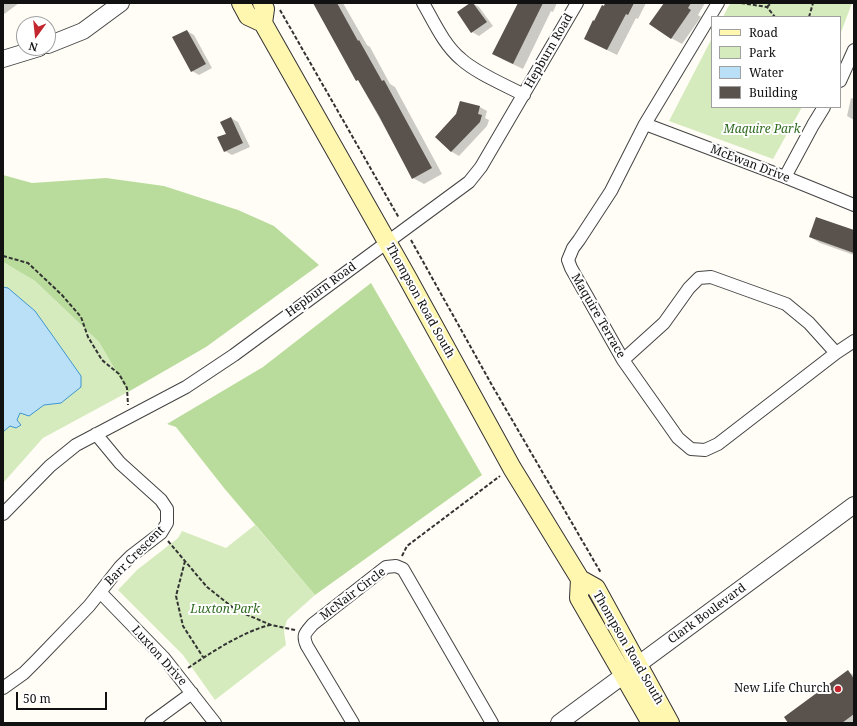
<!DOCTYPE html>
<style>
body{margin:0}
#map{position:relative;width:857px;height:726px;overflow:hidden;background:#fffdf5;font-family:"Noto Serif",serif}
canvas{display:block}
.frame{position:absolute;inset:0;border:4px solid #111;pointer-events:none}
.legend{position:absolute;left:711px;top:16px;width:130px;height:92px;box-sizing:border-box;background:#fff;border:1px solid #a0a0a0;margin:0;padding:5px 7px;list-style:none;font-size:12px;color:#111}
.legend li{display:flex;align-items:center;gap:8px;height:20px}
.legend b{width:20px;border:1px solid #a0a0a0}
.north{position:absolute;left:16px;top:16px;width:40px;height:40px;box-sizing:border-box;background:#fff;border:1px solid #a0a0a0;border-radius:50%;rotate:195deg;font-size:11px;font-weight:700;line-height:16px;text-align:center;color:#111}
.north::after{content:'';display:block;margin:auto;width:14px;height:18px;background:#c4262e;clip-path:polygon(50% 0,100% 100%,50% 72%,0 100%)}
.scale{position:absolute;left:16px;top:692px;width:91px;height:18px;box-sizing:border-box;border:2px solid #111;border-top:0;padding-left:5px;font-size:12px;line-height:14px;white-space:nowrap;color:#111;-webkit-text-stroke:3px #fff;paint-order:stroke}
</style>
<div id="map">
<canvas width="857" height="726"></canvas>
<div class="frame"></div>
<ul class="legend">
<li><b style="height:5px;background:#fff6b0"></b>Road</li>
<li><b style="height:11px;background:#d5ebbd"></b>Park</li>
<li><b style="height:11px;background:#b9e0f7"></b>Water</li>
<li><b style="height:11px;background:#5a524d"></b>Building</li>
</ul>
<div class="north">N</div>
<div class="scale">50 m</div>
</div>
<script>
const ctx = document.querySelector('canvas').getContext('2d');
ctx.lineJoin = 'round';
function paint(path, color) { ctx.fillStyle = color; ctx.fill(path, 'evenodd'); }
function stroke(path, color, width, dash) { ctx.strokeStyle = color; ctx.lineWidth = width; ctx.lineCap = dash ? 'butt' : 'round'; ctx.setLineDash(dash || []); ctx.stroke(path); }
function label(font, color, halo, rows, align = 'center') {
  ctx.font = font + ' "Noto Serif",serif'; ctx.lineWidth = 4; ctx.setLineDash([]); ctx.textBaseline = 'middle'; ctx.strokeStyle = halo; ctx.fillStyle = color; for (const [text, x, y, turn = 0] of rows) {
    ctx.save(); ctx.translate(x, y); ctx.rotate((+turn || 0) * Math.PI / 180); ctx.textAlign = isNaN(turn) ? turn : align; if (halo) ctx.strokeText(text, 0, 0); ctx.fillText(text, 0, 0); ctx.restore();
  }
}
paint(new Path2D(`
 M731,3H852L840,35V17H723L728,7Z
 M712,38V107H802L773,159L669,121Z
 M3,262L35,281L99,342L128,392L43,438L3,483Z
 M255,525L315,595L287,620L284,631L286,645L215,700L183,655L118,590L137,570L178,538L182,531L226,548Z`), '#d5ebbd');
paint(new Path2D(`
 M3,175L32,183L106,178L164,186L238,210L274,226L319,265L206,347L128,392L99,342L35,281L3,262Z
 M371,283L482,475L315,595L224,488L176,427L167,424L263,367Z`), '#b9dc9c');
const water = new Path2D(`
 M3,287L8,288L35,311L55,339L81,376V387L61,403L44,405L29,416L20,413L17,420L21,425L16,428L10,426L3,432Z`);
paint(water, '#b9e0f7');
stroke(water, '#3f96cf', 1);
paint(new Path2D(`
 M3,3H19L3,15Z
 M315,3H343L367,45L370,47L390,84L395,87L442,174L424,184L413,178Z
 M472,3L479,7L493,26L479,36L472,32Z
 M523,3H557L553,12L551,11L523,69L502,59Z
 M606,3H646L638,19L636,18L617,55L595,44Z
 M665,3H705L698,15L701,17L682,44L671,38Z
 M187,31L194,35L212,68L199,75L192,71Z
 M851,98L854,99V120L847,116Z
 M460,102L480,107L487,111L485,118L489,120L487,126L459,156L452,152L436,137L457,115Z
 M231,118L238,122L250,147L232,155L225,151Z
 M854,231V255L820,243L810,237Z
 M848,672L854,675V723H789Z`), '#0003');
paint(new Path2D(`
 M313,3H337L358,41L359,40L382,81L384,80L432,168L412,179L379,116L358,80L356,81Z
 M470,3H473L487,22L471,33L457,12Z
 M518,3H543L513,64L492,54Z
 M605,3H634L628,15L626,14L607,50L584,39L593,20L594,21L602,5L604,6Z
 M664,3H691L688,8L691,10L671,39L649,24Z
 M187,30L206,64L191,72L172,37Z
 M460,101L480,106L478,114L482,115L480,122L451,152L435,137L456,114Z
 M231,117L243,143L224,152L217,137L226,134L220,122Z
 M816,217L854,230V253L809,237Z
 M848,670L854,679V714L842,723H788L784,717Z`), '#5a524d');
const minor = new Path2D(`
 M423,3C434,22 444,45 461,59C476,73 505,85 524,95
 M718,3L645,124L611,191L579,240L573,248L568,260L571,268L623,360L678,438L691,449L705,450L718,444L836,353L854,341
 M840,81L854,50
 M645,124L785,177L854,205
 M785,177L813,125L824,107
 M623,360L664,323L689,288L699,278L711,277L786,304L809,323L836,353
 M3,514L50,466L76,445L186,387L234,355L469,182L481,167L577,3
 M100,592L164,658L215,723
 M3,688L24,673L37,660L89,606L120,567L131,556L161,533L167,523V509L161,500L120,463L96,434
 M151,723L192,693
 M353,723L307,646C302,635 305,633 313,624L386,567L396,566L403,569L492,723`);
const tertiary = new Path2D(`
 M48,45L83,31L121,3
 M3,59L39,48
 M559,723L854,505`);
const secondary = new Path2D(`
 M241,3L248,16L263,23L407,277L512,468L580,579L596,588L670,723
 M262,3L265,9L263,23
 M580,579L579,598L651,723`);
stroke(minor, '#444', 14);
stroke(tertiary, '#444', 18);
stroke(secondary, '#333', 20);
stroke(new Path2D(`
 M741,3L767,7L775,17
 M767,7L771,3
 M280,10L399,218
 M809,17L813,3
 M411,240L493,387L601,573
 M3,256L28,263L62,295L81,317L88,337L102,360L119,374L127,388L128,405
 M168,541L207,587L236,610L271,625L295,630
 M402,556L407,546L500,476
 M185,561L176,596L183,626L203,657
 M188,668C210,653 244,631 270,625`), '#333', 2, [4, 2]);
stroke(minor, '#fff', 12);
stroke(tertiary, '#fff', 16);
stroke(secondary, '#fff6b0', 18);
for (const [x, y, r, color] of [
 [838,689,4,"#c4262e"]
]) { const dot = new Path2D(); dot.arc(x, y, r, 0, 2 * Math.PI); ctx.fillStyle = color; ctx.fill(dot); stroke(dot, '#fff', 1.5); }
label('12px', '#111', '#fff', [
 ["Hepburn Road",549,51,-60],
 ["McEwan Drive",750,164,21],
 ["Hepburn Road",321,290,-36],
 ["Thompson Road South",420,301,61],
 ["Maquire Terrace",598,316,60],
 ["Barr Crescent",135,556,-45],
 ["McNair Circle",353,594,-37],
 ["Clark Boulevard",707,614,-36],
 ["Thompson Road South",628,648,60],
 ["Luxton Drive",159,656,48]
]);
label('italic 12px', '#2f6b1f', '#fff', [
 ["Maquire Park",762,130],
 ["Luxton Park",225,610]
]);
label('12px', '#111', '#fff', [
 ["New Life Church",830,689]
], 'right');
</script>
